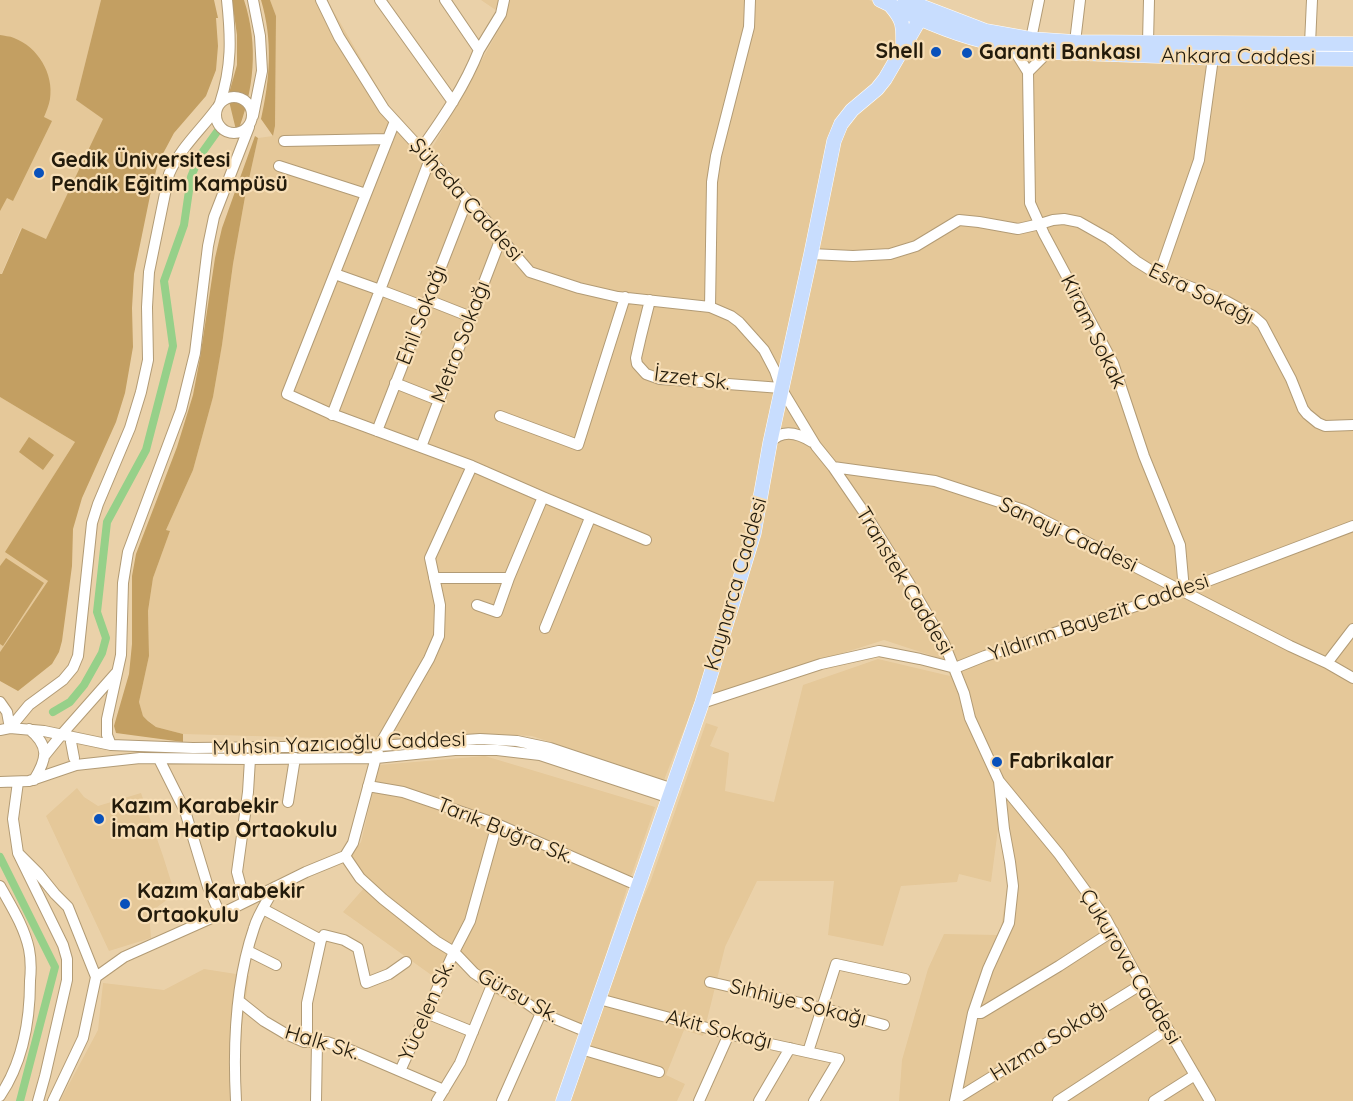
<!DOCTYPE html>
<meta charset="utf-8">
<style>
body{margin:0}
canvas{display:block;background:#ead1a9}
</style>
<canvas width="1353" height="1101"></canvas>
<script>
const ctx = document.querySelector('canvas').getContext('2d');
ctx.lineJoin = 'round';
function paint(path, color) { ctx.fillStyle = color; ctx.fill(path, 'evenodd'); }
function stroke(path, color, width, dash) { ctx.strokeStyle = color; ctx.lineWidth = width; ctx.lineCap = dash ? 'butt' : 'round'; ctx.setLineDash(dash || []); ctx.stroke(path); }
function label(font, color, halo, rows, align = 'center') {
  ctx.font = font + ' Quicksand,sans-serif'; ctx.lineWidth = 4.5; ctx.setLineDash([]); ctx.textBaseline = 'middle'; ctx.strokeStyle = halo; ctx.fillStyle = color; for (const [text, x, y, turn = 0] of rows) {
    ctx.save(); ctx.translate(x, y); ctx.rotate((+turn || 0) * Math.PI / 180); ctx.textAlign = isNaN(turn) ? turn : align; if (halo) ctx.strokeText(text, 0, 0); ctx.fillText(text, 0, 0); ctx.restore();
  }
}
paint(new Path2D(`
 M0,0H101L76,100L104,119L46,239L21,228L1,275L0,274Z
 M270,0H327L392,112L431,150L506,17L481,0H869L947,35L1353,62V1101H899L902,1060L928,969L944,934L1000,935L1008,881L998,829L991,882L959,874L957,882L901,886L883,946L828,935L834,881H757L725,947L703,1036L684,1030L666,1075L685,1084L677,1101H557L580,1034L537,1016L487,990L447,956L437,979L343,912L364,888L345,864L361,842L379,765L485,756L655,807L627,888L583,1028L650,883L706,723L718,727L710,746L729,753L725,791L774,802L803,685L878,659L950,676L945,660L884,640L696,699L664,780L532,736L494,734L392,740L183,734L156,727L143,716L139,702L149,656L148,611L153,578L170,531L166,530L193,470L213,397L222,345L233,264L245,197L258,138L273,136L275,126L276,16Z
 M0,397L75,442L6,551L48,581L0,652Z
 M77,788L84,797L98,806L141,793L163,856L175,894L149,913L151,938L109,951L46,816Z
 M204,969L249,976L242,1027L240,1081L242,1101H60L98,1030L103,983L164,990Z`), '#e5c899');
paint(new Path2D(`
 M101,0H214L218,18H216L218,46L216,70L206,96L174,133L158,163L151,191L134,274L132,308L133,347L125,393L116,422L82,498L73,529L72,566L62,641L59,652L52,664L18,691L0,681V652L48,581L5,552L75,442L0,397V274H2L22,228L46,239L103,119L76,100Z
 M232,0H244C259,46 254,90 237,134L228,97L237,65V35Z
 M261,0H270L276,16L275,126L273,136L261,119C270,79 273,40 261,0Z
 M0,35C4,36 10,36 14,38C38,47 54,74 50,99C49,105 46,112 44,117L52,121L13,201L7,198L0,211Z
 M255,136L258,138L245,197L233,264L222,345L213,397L193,470L166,530L170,531L153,578L148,611L149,656L139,702L143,716L148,721L156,727L183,734V742L116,733L114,726L129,674L132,644V576L136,554L177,447L193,395L200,358L215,258L222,228Z
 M29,437L54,455L43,470L19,452Z
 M6,558L44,583L3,646L0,644V566Z`), '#c39f62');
stroke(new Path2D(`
 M53,712L70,702L84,685L102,653L106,638L97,612L107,522L146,450L173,346L164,281L184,225L191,177L199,157L219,129
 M0,857L55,967L20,1101`), '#96d089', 8);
const minor = new Path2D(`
 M321,0L339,37L384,109L482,216L530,272L579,288L618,297L710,307L731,316L739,322L764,350L775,371L781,388L816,446L833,467L868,518L909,583L944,643L964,693L970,718L999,781L1004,829L1010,862L1013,886L1009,923L988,969L973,1013L955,1101
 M380,0L453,102
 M445,0L479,50L501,14L504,0
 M1031,39L1039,0
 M1075,42L1080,0
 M1148,42L1149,0
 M1013,48L1028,72
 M1306,50L1310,44L1312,0
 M1028,72L1030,203L1044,234L1113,363L1144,456L1180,545L1184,590
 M1028,72L1048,52
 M216 115a18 18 0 1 1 36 0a18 18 0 1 1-36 0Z
 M220,103C232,66 231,38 227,0
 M253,116L262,71L260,36L253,0
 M284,141L388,139
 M421,149C443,118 465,86 479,50
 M279,166L366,194
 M811,254L853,256L890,254L916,246L959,220L979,222L1018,229L1040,224L1053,220L1064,219L1079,222L1109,239L1136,261L1155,273L1226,301L1253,316L1262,324L1291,379L1303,409L1307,414L1318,423L1325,426L1353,425
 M335,274L380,290L430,159
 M1159,275L1199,160L1213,58
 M428,300L471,317
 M650,300L641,336L636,358L637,364L646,374L660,379L675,380L781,388
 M710,307L712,182L716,156L749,27L750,0
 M395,383L438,400
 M332,415L380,290L425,307
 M500,416L578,445L625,297
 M377,431L467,200
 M770,443C782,428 798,433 812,442
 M421,447L501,238
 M833,467L935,481L1024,510L1290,646L1327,663L1353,678
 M543,497L646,540
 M434,578H509L543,497L472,466
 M477,605L497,612L509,578
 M545,628L590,518
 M1327,663L1353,629
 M0,702L7,712L10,728
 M702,703L821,664L879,651L920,659L955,668L985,656L1184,590L1353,526
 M10,728L29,705L63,680L73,668L78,656L92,523L98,504L130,428L141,392L148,360L147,307L149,272L169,174C180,148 201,130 217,108
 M29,729C50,746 47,759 34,780
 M0,730L10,728L44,731L111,745L193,748L379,746L480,739L517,741L550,748L673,789
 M71,742L74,758
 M111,745L107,735V719L121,655L123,583L128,552L181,410L195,353L208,246L214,217L249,127
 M45,755L62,734L116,673
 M159,759L185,811L208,887L220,914
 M999,781L1059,854L1106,919L1133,969L1210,1101
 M0,782L29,781L76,765L140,758L250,759L376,758L455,750H497L540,755L670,798
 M18,782L13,819L18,853L63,945L67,959V980L45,1076L38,1101
 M368,786L403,792L497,824L639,886
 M288,802L295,758
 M18,853L38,873L55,894L68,907L96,977L124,957L225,912L306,872L345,856L353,843L379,746L429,659L439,636L440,605L430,558L472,466L329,413L287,394L395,121
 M345,856L360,878L383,899L436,941L454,952L474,973L492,985L518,997L541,1013L587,1032
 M0,886C11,906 24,926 29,949C31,959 31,971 30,981C30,1023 23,1062 0,1096
 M245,902L237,872L248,792L250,759
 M263,909L321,940L307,1003V1042
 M321,940L324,935L344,940L358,948L366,983L389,974L406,962
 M248,951L276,965
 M710,982L822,1008L884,1025
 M599,999L752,1040L839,1059L814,1101
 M239,1001L264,1021L286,1034L304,1042H327L353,1051L444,1090
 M426,1013L473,1032
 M973,1013H981L1059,966L1113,931
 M581,1049L659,1072
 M808,1052L836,964L905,979
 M400,1071L454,952L470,921L497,824
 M956,1099L1142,984
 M53,1101L83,1038L96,977
 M236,1101C233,1046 236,981 254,928C258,914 268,900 275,887
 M316,1101L317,1042
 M437,1101L460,1063L492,985
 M502,1101L541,1013
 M699,1101L729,1034
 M759,1101L790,1048
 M1058,1101L1168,1029
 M1154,1101L1195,1075`);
const major = new Path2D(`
 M880,0C913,16 947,32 983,41C1005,47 1026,49 1048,52L1213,58L1353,59
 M905,0L986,31L1031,39L1075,42L1353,44
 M891,6C904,21 903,26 903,46
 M563,1101L702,703L754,533L770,443L811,254L834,141L841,124L852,110L877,89L885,79L920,19L924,8`);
stroke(minor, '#b29b75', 12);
stroke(major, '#fff', 15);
stroke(minor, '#fff', 10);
stroke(major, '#c8ddfe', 14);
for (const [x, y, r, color] of [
 [936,52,6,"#0951bb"],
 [967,53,6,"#0951bb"],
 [39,173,6,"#0951bb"],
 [997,762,6,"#0951bb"],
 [99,819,6,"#0951bb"],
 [125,904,6,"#0951bb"]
]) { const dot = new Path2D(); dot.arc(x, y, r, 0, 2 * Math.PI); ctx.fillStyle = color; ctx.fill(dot); stroke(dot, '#f7deb6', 2); }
label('bold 21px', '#231b0b', '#f7deb6', [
 ["Shell",924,52,"right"],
 ["Garanti Bankası",979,53],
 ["Gedik Üniversitesi",51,161],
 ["Pendik Eğitim Kampüsü",51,185],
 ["Fabrikalar",1009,762],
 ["Kazım Karabekir",111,807],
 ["İmam Hatip Ortaokulu",111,831],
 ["Kazım Karabekir",137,892],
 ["Ortaokulu",137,916]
], 'left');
label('21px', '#231b0b', '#f7deb6', [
 ["Ankara Caddesi",1238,57,1],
 ["Şüheda Caddesi",466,200,48],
 ["Esra Sokağı",1201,294,26],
 ["Ehil Sokağı",422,315,-69],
 ["Kiram Sokak",1093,332,64],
 ["Metro Sokağı",461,342,-69],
 ["İzzet Sk.",692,379,7],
 ["Sanayi Caddesi",1068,535,25],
 ["Transtek Caddesi",904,581,59],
 ["Kaynarca Caddesi",736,584,-74],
 ["Yıldırım Bayezit Caddesi",1099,618,-19],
 ["Muhsin Yazıcıoğlu Caddesi",339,744,-2],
 ["Tarık Buğra Sk.",505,831,22],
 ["Çukurova Caddesi",1130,967,59],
 ["Gürsu Sk.",518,996,29],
 ["Sıhhiye Sokağı",798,1003,14],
 ["Yücelen Sk.",427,1011,-66],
 ["Akit Sokağı",719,1030,14],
 ["Hızma Sokağı",1049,1041,-32],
 ["Halk Sk.",322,1043,17]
]);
</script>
